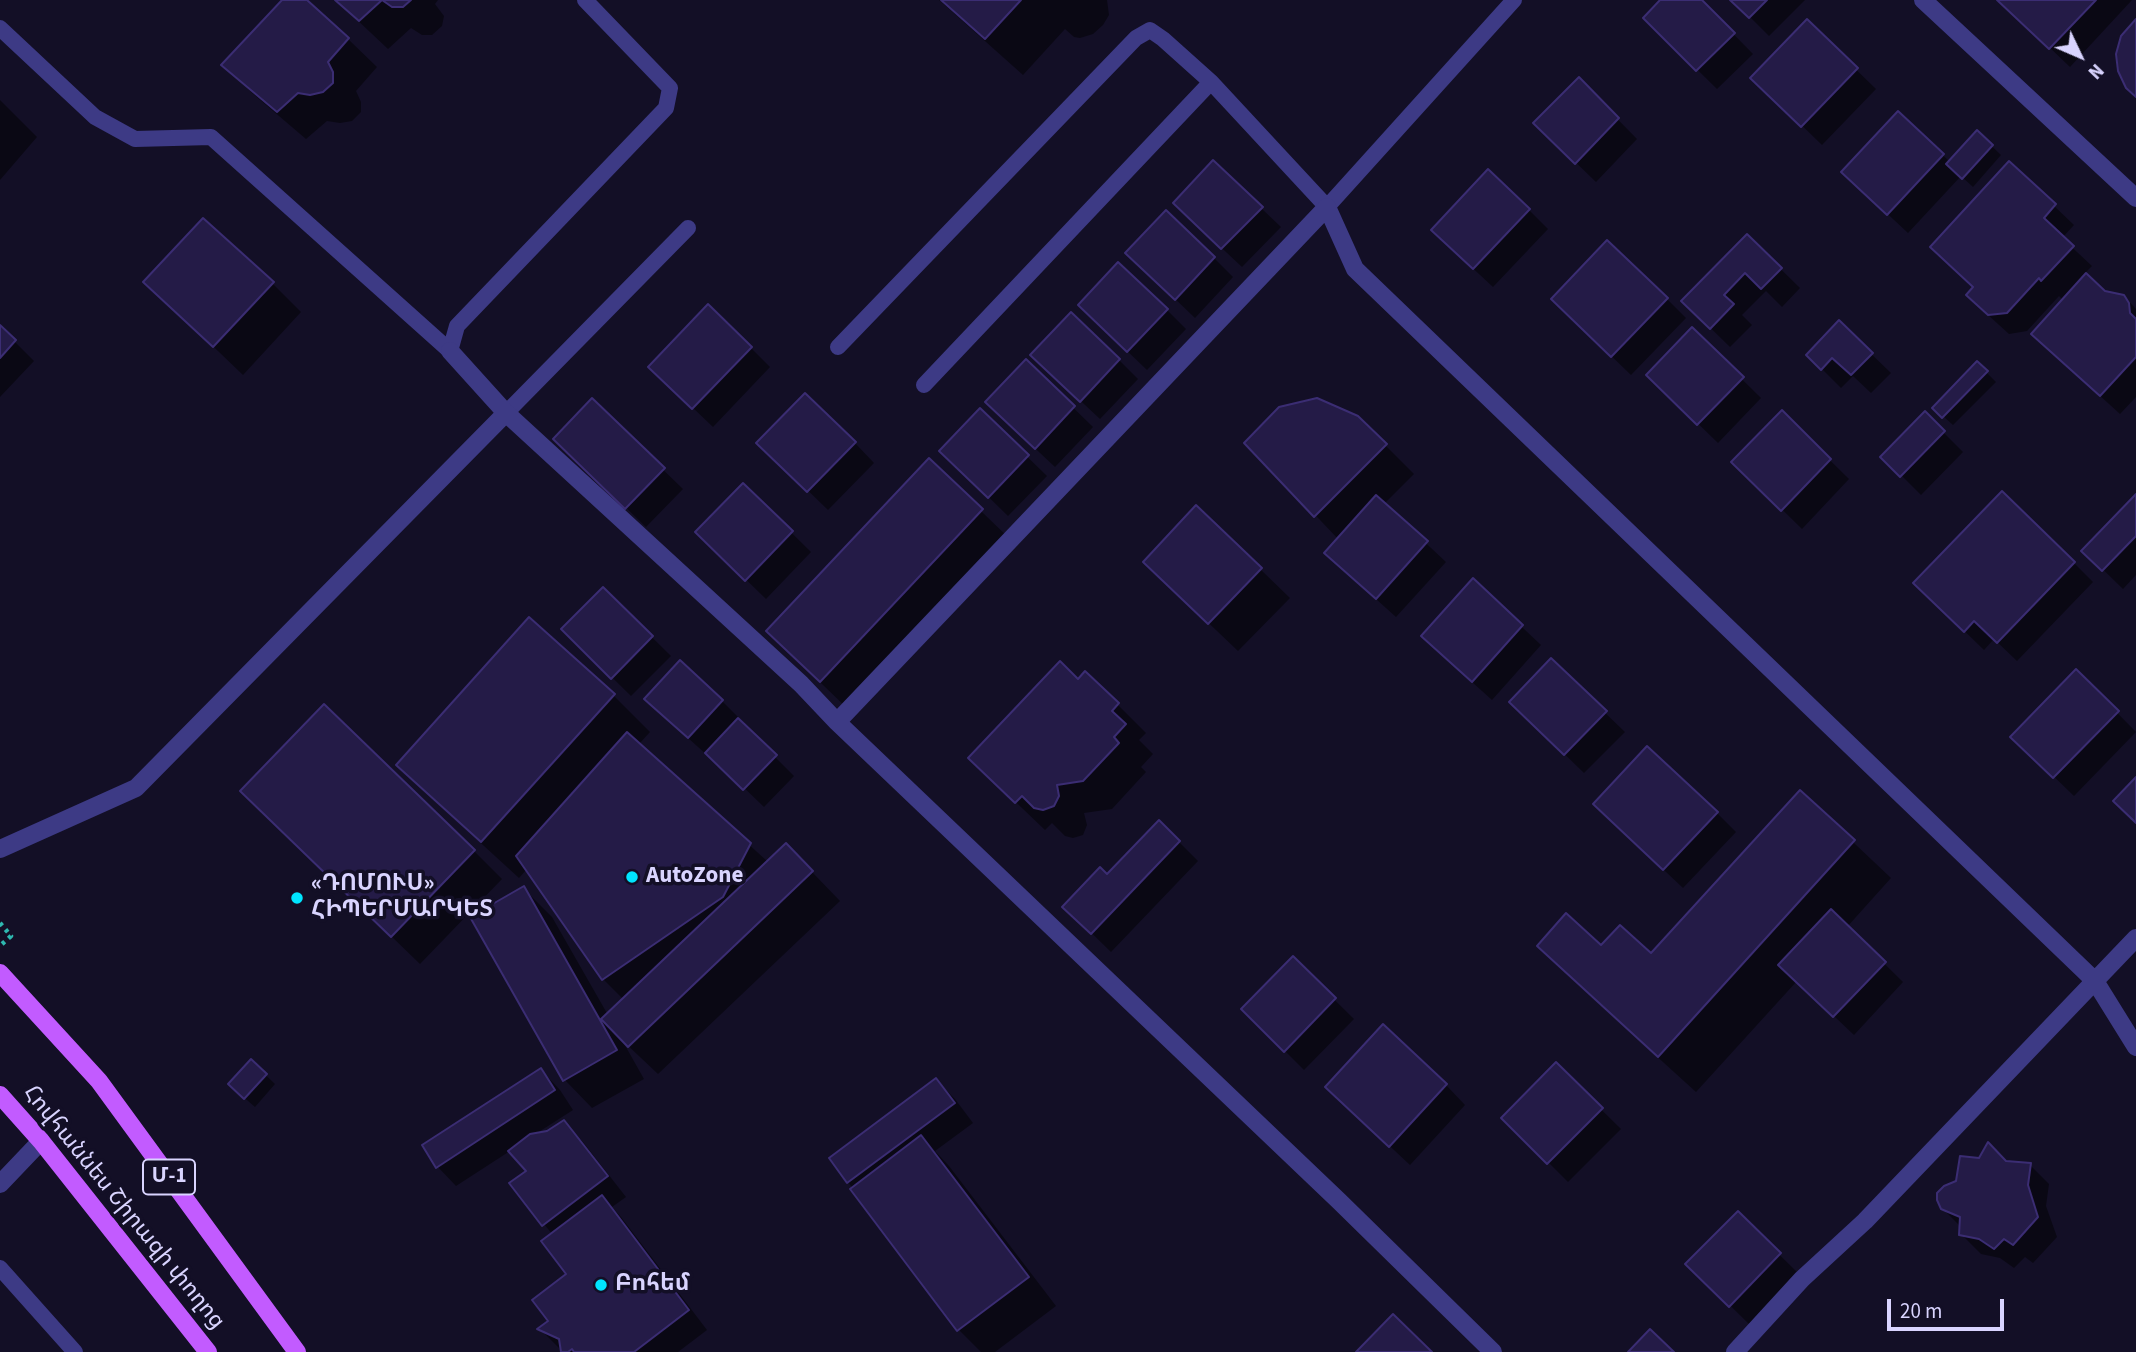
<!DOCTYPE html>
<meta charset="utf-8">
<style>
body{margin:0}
#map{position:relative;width:2136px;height:1352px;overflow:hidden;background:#130f26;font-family:"Source Sans 3",sans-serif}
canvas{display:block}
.north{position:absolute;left:2045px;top:21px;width:70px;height:70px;-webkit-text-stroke:5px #130f26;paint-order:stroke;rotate:134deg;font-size:19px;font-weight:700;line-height:28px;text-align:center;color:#d9d4ff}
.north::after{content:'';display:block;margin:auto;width:24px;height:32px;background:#d9d4ff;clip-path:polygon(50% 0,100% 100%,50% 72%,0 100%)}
.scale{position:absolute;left:1887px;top:1299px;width:117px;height:32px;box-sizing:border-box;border:4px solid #d9d4ff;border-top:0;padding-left:9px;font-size:21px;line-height:24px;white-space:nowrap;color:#d9d4ff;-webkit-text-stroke:5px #130f26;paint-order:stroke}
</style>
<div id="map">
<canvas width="2136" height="1352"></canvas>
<div class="north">N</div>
<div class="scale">20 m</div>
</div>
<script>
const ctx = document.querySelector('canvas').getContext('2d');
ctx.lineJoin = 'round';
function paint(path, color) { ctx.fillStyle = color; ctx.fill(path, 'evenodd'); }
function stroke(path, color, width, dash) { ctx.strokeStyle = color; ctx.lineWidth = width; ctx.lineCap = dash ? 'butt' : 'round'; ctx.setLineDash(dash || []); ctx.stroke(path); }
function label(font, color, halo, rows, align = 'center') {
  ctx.font = font + ' "Source Sans 3","Noto Sans Armenian",sans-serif'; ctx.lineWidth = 7; ctx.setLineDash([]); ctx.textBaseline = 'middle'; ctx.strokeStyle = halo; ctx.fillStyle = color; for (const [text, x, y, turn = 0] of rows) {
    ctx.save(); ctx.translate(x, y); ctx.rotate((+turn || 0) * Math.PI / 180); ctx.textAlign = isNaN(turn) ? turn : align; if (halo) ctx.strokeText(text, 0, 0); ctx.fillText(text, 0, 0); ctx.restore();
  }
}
paint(new Path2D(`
 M284,0H304L348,39L377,67L356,91L361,102V112L352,121L340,123L327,121L306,139L252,93L224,65Z
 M336,0H438L435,4L444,16L442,26L432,35H422L411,28L388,49Z
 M939,0H1107L1109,15L1103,25L1093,34L1080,38L1074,37L1065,29L1023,75Z
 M1663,0H1700L1753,54L1717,89L1645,18Z
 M1733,0H1805L1769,36Z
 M2000,0H2132L2070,67Z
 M1807,22L1876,89L1822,145L1753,78Z
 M1579,80L1637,139L1596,182L1535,123Z
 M0,100L37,137L0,180Z
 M1898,113L1950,162L1977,132L2001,155L1973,187L1961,176L1908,233L1863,191Z
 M2009,163L2074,225L2062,238L2092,266L2084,274L2104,292L2124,296L2136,309V397L2120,414L2053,353L2064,301L2059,296L2027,331L2009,334L1987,314L1975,288Z
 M1261,208L1281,227L1242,267L1194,222Z
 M1529,210L1548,229L1493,287L1452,249Z
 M1747,236L1800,288L1782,307L1766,291L1742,315L1752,325L1730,347L1683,301Z
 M1214,258L1233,277L1195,318L1147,272Z
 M146,282L272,283L301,312L243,375Z
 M1667,299L1686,318L1631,375L1572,318Z
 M1167,310L1186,329L1147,370L1099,324Z
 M1839,323L1891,373L1871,393L1853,376L1841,388L1808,355Z
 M0,327L34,361L0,397Z
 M1692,330L1761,398L1718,443L1648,375Z
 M751,348L770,367L713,427L670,386Z
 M1119,360L1138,379L1100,419L1052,374Z
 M1026,362L1093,427L1055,467L1007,422Z
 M1977,363L1996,382L1953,425L1934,408Z
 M592,401L683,489L646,527L555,439Z
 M980,411L1047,476L1008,516L961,470Z
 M1782,413L1849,479L1802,529L1734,462Z
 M1925,414L1963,452L1921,495L1883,457Z
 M1357,417L1414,474L1384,504L1446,562L1396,617L1346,572L1339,540L1247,443Z
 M759,443H855L874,463L828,510Z
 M929,461L1010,539L849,710L796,659Z
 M743,485L811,552L766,599L697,532Z
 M2136,497V575L2123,589L2084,551Z
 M1197,508L1290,598L1238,651L1174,590Z
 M2074,563L2093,582L2017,661L1994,639L1984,650L1915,583Z
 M1473,581L1541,645L1492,700L1442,655Z
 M603,589L671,656L631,696L563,629Z
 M1551,661L1625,732L1584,773L1511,702Z
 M680,663L722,701L741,720L740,722L794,776L764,807L710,755L708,756L666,718Z
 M2076,671L2136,732L2074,796L2013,737Z
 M1086,673L1146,733L1139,740L1153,754L1141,767L1146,772L1112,809L1084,813L1087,825L1083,835L1073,838L1065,836L1052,823L1045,830L999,786Z
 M613,695L650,732L639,744L768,862L786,845L840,901L658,1074L622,1040L644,1079L592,1108L564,1079L523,888L552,917L608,1015L624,1000L603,979L527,869L519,878L435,801L398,765Z
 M1800,792L1891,878L1847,927L1903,982L1854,1035L1797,981L1696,1092L1576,983L1539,946L1601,948L1651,956Z
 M1717,813L1736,832L1683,888L1614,823Z
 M271,820L474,851L502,879L420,964Z
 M1159,822L1198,861L1111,952L1065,907L1107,877Z
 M1293,959L1354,1019L1304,1070L1243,1009Z
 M252,1062L275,1084L255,1107L240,1094Z
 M1556,1065L1621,1129L1568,1182L1504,1118Z
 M541,1070L560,1090L573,1110L534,1135L548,1133L564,1123L583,1142L626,1197L612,1207L621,1217L707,1330L678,1352H563L540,1329L551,1321L568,1275L553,1235L511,1184L528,1172L510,1151L456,1186L437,1166Z
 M936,1080L955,1099L973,1123L935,1151L949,1166L1056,1306L995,1352H981L959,1330L848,1182Z
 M1446,1085L1465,1105L1410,1165L1347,1106Z
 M2030,1165L2049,1184L2046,1206L2057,1237L2033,1263L2025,1257L2014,1268L2000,1258L1981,1254L1961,1234V1227L1942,1208Z
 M1738,1214L1799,1274L1750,1325L1688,1264Z`), '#0007');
const building = new Path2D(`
 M282,0H307L349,38L328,62L333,72V83L323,92L310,95L298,93L277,112L221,65Z
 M335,0H411L403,7H392L382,0L359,21Z
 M941,0H1021L985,39Z
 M1660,0H1702L1735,33L1696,71L1643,18Z
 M1730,0H1767L1749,18Z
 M1997,0H2096L2049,49Z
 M1807,19L1858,68L1801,127L1750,78Z
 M2136,19V97L2126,88L2118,71L2116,54L2121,36Z
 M1579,77L1619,118L1575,164L1533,123Z
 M1898,111L1944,154L1887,215L1841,172Z
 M1977,130L1993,145L1962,179L1946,164Z
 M1213,160L1263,207L1221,249L1173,203Z
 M2009,161L2056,204L2044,218L2074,246L2041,281L2039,278L2007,313L1988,315L1966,295L1973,287L1930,247Z
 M1488,169L1530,209L1473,269L1431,230Z
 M1166,210L1215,257L1175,300L1125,253Z
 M203,218L274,282L213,347L143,282Z
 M1747,234L1782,268L1761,289L1745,273L1724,295L1734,304L1710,329L1681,301Z
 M1607,240L1668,298L1611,357L1551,299Z
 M1118,262L1168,309L1127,352L1078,305Z
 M2086,273L2105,291L2124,295L2129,303L2130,313L2136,319V357L2100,396L2031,334Z
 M708,304L752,347L692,409L648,367Z
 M1071,312L1120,359L1080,402L1030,355Z
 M1839,320L1873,353L1851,375L1832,358L1821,370L1806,355Z
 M0,325L16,340L0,358Z
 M1692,327L1744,377L1697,425L1646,375Z
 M1026,359L1075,406L1035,449L985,402Z
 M1977,361L1988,371L1942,418L1932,408Z
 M805,393L856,442L807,492L756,443Z
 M592,398L665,468L625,509L553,439Z
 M1317,398L1358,416L1387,444L1314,517L1244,443L1279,407Z
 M980,408L1029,455L988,498L939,451Z
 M1782,410L1831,459L1781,511L1731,462Z
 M1925,411L1945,431L1900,477L1880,457Z
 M929,458L983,509L820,682L766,631Z
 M743,483L793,531L745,581L695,532Z
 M2002,491L2075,562L1997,643L1974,621L1964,632L1913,583Z
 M2136,494V536L2102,571L2081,551Z
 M1376,495L1428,541L1376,599L1324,553Z
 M1196,505L1262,568L1208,624L1143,562Z
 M1473,578L1523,625L1472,682L1421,636Z
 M603,587L653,636L611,679L561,629Z
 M529,617L615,694L481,842L396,765Z
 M1551,658L1607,711L1564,755L1509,702Z
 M680,660L723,700L688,738L644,699Z
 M1060,661L1078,679L1085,671L1119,703L1112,711L1126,724L1114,737L1119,743L1083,781L1057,785L1059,796L1054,806L1043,810L1034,808L1022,796L1015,803L968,758Z
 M2076,669L2119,711L2053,778L2010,737Z
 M324,704L475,850L391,937L240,791Z
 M738,718L777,755L743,790L705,753Z
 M627,732L751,843L723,897L602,980L516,856Z
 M1647,746L1718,812L1663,870L1593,804Z
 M2136,777V823L2113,801Z
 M1800,790L1855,840L1658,1057L1537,946L1566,913L1601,945L1620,925L1651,953Z
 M1159,820L1180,841L1091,934L1062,907L1100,867L1107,874Z
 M786,843L813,871L628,1047L601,1019Z
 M524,886L617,1050L563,1081L470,917Z
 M1831,909L1886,962L1833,1017L1778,965Z
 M1293,956L1336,998L1284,1052L1241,1009Z
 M1383,1024L1447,1084L1389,1147L1325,1087Z
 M251,1059L267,1074L244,1099L228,1084Z
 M1556,1062L1603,1108L1547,1164L1501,1118Z
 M541,1068L555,1090L436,1168L422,1145Z
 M936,1078L955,1103L847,1183L829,1158Z
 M564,1120L608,1176L542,1226L509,1183L526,1171L508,1151L530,1134L547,1131Z
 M921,1135L1029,1277L957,1331L850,1189Z
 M1988,1142L2006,1161L2031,1163L2028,1185L2038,1217L2013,1245L2004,1239L1994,1249L1979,1239L1959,1235L1960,1217L1941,1209L1937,1200V1193L1944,1186L1956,1181L1960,1156L1979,1158Z
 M602,1195L689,1310L634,1352H574L572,1349L568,1352H561L559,1339L537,1329L548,1321L532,1300L566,1274L541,1241Z
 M1738,1211L1781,1253L1729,1307L1685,1264Z
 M1393,1314L1432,1352H1356Z
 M1650,1329L1674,1352H1628Z`);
paint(building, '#241b47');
stroke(building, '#3b2d73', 2);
stroke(new Path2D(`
 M0,923L11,936L1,945`), '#2fb8b0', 4.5, [3.5, 5]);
stroke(new Path2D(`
 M0,28L95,117L135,139L211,137L450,351L457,326L666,108L670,88L585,0
 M838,347L1136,38L1150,30L1163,39L1211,82L1327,207L1514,0
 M924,385L1211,82
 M506,413L688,228
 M0,1268L75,1352`), '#3d3a85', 16);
stroke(new Path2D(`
 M1923,0L2136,198
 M450,351L506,413L801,684L837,722L1339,1201L1493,1352
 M837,722L1327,207L1355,269L2095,981L2136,1047
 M0,849L136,788L506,413
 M0,1184L41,1141
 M1735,1352L1802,1279L1865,1221L2136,938`), '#3d3a85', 18);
stroke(new Path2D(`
 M0,973L99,1081L297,1352
 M0,1095L41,1141L208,1352`), '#c25bff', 18);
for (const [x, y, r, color] of [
 [632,877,7,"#00e5ff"],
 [297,898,7,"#00e5ff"],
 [601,1285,7,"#00e5ff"]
]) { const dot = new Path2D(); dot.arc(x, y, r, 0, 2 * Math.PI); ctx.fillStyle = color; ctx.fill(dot); stroke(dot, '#130f26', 2.5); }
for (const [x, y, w] of [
 [169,1177,52]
]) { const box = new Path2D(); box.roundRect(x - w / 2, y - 17.5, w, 35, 5); ctx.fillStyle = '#130f26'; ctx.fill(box); stroke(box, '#d9d4ff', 2); }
label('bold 21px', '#d9d4ff', null, [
 ["Մ-1",169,1177]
]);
label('bold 23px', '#d9d4ff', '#130f26', [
 ["AutoZone",646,877],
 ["«ԴՈՄՈՒՍ»",311,885],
 ["ՀԻՊԵՐՄԱՐԿԵՏ",311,911],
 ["Բոհեմ",615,1285]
], 'left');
label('23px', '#d9d4ff', '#130f26', [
 ["Հովհաննես Շիրազի փողոց",123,1208,51]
]);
</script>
